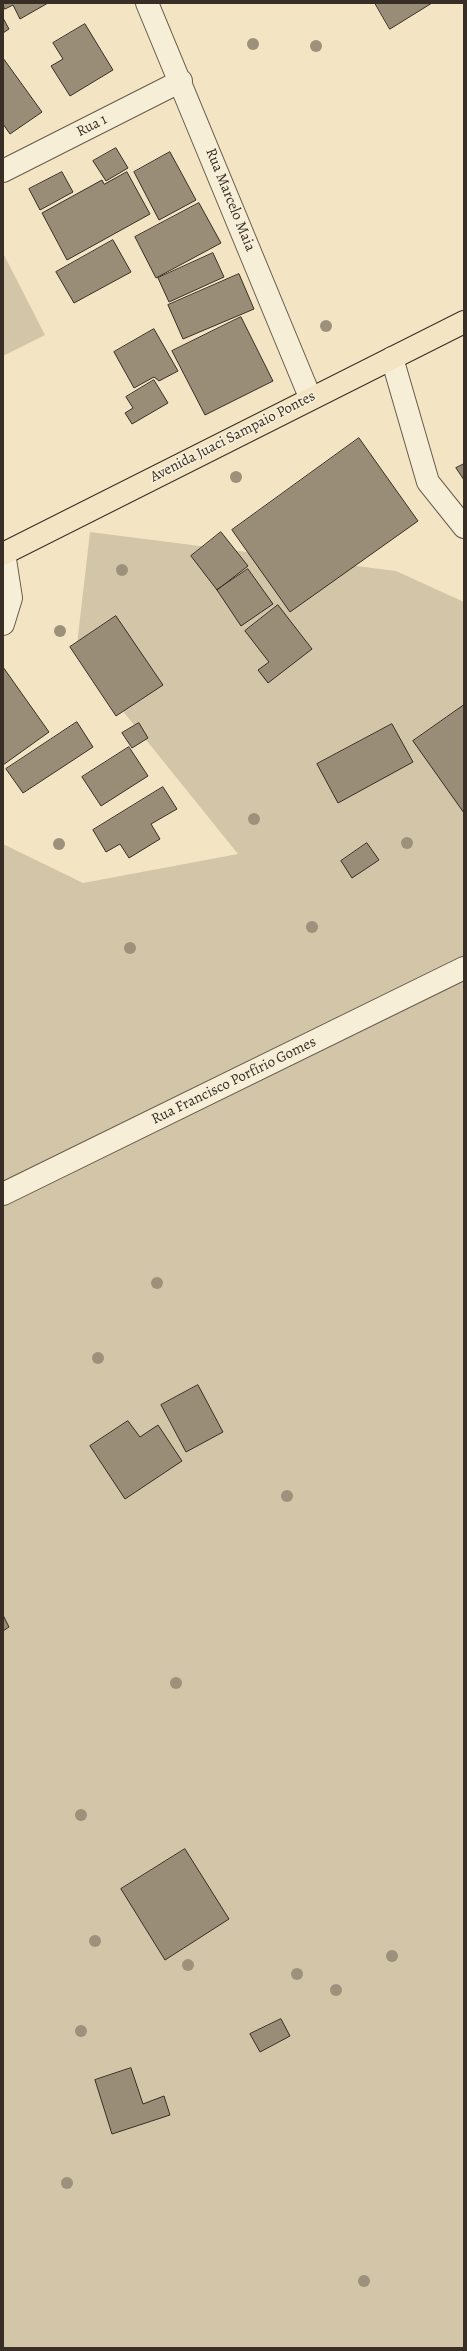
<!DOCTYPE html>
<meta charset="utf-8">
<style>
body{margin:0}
#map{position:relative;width:467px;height:2351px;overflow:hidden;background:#f3e5c3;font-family:Alegreya,serif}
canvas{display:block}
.frame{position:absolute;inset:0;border:4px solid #382e26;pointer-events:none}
</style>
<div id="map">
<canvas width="467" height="2351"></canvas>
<div class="frame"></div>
</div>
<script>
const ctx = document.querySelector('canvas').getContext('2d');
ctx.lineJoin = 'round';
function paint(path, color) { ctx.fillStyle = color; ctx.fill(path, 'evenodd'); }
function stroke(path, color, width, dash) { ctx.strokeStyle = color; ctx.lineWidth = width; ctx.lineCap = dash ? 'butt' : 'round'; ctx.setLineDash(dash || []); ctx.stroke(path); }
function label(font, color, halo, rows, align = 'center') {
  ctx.font = font + ' Alegreya,serif'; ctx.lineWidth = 3.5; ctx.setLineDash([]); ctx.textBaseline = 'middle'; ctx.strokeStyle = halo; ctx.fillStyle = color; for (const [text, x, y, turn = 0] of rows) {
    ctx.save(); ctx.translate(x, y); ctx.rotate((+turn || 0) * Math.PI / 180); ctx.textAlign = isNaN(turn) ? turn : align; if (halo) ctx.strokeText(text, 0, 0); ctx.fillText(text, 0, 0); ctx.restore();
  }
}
paint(new Path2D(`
 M3,253L45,335L3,356Z
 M90,532L396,571L464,602V2348H3V844L83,883L238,854L76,653Z`), '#d3c6a8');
const building = new Path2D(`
 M3,3H48L20,19L13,5L5,9Z
 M375,3H432L390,29Z
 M3,18L9,29L3,33Z
 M85,24L113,70L70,96L51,66L63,59L53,43Z
 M3,58L42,112L10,134L3,124Z
 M116,148L128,168L106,181L93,161Z
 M170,152L196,200L159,220L134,172Z
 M62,172L73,192L40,210L29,189Z
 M127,172L150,214L67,260L42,213L102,180L104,184Z
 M199,203L221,243L156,278L135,237Z
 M113,240L131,272L74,303L56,272Z
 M213,253L224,277L169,302L158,278Z
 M239,274L254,309L183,339L168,305Z
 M241,317L273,381L205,415L172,351Z
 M154,329L178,371L159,381L154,377L134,388L114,352Z
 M154,380L168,403L132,424L125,413L133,408L126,397Z
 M359,438L418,521L290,612L232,530Z
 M464,464V480L456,468Z
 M221,532L248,566L217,590L191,556Z
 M248,569L273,604L241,626L217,590Z
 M278,605L312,649L268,683L258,670L269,662L245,631Z
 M116,616L163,685L116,716L70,647Z
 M3,667L49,732L3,765Z
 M464,705V813L413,741Z
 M77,722L93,747L23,793L6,769Z
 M139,723L148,738L132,748L122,733Z
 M392,724L413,762L338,803L317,764Z
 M129,747L148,776L101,806L82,777Z
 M163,787L177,809L151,824L160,839L129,858L120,844L106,852L93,830Z
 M367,843L379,860L352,878L341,861Z
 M198,1385L223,1432L186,1452L161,1405Z
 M128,1421L140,1437L158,1425L182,1461L125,1499L90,1446Z
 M3,1615L9,1627L3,1631Z
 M185,1849L229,1919L165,1960L121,1889Z
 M281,2019L290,2036L260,2052L250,2034Z
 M131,2068L143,2104L164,2096L170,2115L112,2134L95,2080Z`);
paint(building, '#998d78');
stroke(building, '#382e26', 1);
const minor = new Path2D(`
 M147,3L310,397
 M3,171L181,81
 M392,358L428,482L464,527
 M3,624L11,598L4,553
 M3,1194L464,968`);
const major = new Path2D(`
 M3,554L464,322`);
stroke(minor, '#675c4d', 24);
stroke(major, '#382e26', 24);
stroke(minor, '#f7eed8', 22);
stroke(major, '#f3e5c3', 22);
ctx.fillStyle = '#9d917b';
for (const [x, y] of [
 [253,44],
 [316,46],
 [326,326],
 [236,477],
 [122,570],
 [60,631],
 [254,819],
 [407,843],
 [59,844],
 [312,927],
 [130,948],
 [157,1283],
 [98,1358],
 [287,1496],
 [176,1683],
 [81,1815],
 [95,1941],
 [392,1956],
 [188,1965],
 [297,1974],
 [336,1990],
 [81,2031],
 [67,2183],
 [364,2281]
]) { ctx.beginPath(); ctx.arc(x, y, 6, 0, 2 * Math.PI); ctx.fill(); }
label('15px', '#382e26', '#f7eed8', [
 ["Rua 1",92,126,-27],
 ["Rua Marcelo Maia",230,200,68],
 ["Avenida Juaci Sampaio Pontes",233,437,-27],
 ["Rua Francisco Porfírio Gomes",234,1081,-26]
]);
</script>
